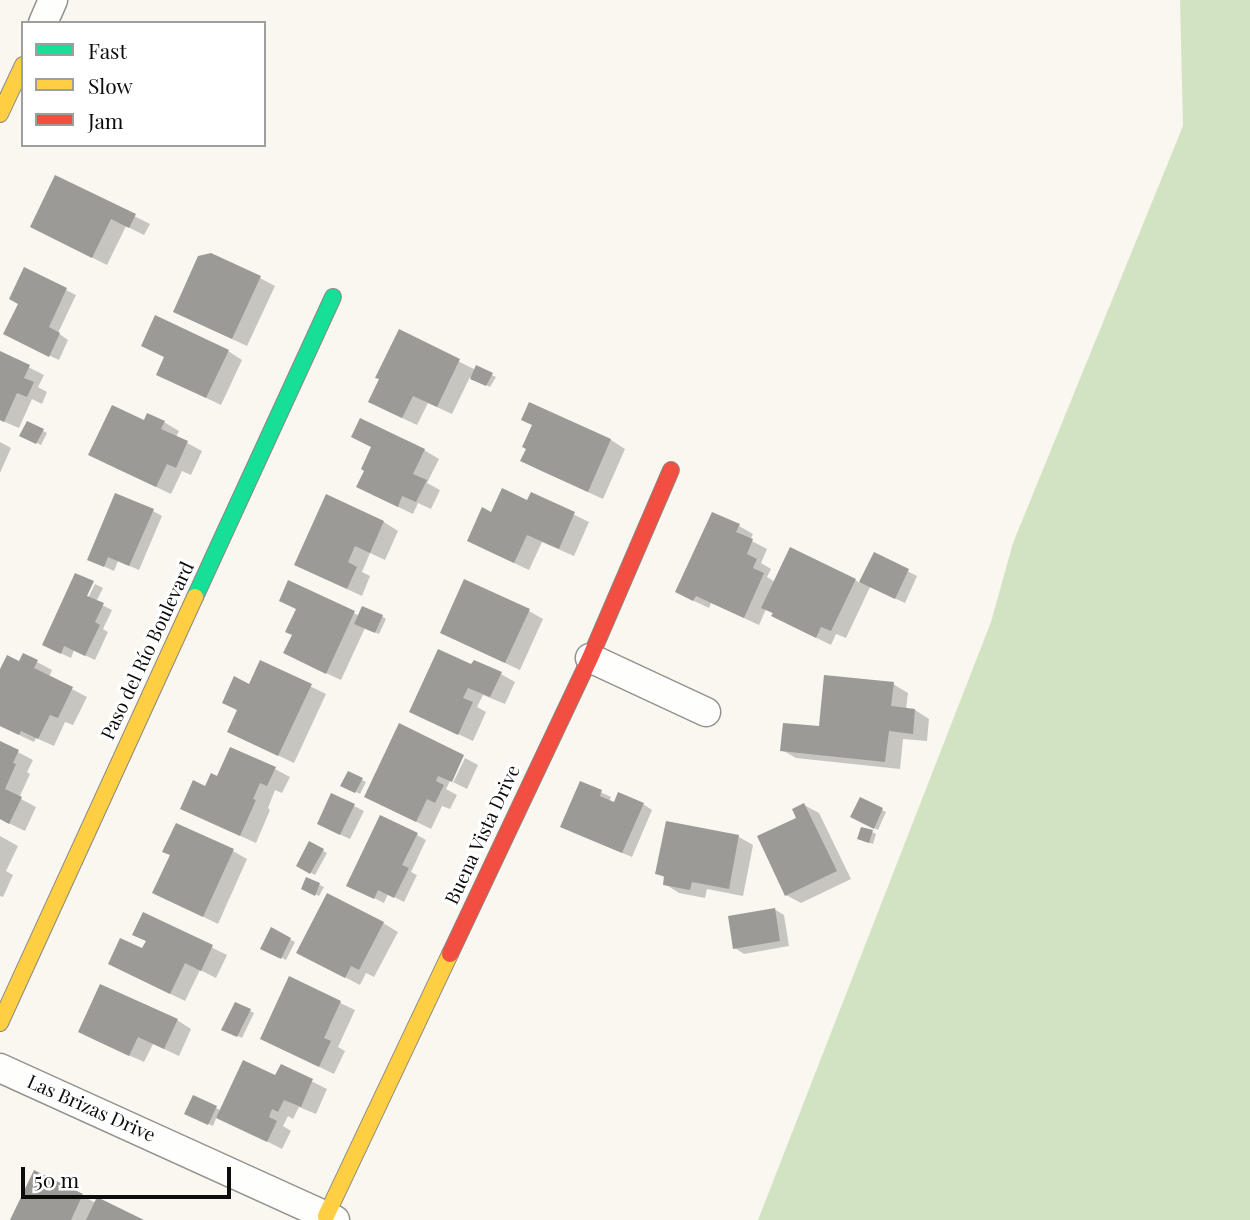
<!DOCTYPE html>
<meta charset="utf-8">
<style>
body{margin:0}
#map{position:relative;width:1250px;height:1220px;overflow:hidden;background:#f9f7f0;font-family:"Playfair Display",serif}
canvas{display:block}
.legend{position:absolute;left:21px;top:21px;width:245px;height:126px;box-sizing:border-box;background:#fff;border:2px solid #9e9e9e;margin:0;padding:9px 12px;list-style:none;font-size:21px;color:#0c0c0c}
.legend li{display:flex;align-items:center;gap:14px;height:35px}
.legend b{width:35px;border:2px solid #9e9e9e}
.scale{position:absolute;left:21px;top:1167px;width:210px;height:32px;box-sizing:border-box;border:4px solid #0c0c0c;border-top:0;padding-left:9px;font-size:21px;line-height:24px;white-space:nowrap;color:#0c0c0c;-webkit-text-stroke:5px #fff;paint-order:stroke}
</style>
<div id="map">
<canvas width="1250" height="1220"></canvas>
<ul class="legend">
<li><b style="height:9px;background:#16e098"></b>Fast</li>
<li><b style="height:9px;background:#ffcf43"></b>Slow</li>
<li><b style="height:9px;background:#f24e42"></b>Jam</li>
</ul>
<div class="scale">50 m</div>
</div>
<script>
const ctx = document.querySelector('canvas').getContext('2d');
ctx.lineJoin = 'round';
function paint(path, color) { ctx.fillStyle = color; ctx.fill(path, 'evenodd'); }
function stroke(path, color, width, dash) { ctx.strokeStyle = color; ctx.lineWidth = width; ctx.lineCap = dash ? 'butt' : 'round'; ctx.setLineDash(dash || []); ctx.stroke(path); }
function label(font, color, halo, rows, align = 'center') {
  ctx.font = font + ' "Playfair Display",serif'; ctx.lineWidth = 7; ctx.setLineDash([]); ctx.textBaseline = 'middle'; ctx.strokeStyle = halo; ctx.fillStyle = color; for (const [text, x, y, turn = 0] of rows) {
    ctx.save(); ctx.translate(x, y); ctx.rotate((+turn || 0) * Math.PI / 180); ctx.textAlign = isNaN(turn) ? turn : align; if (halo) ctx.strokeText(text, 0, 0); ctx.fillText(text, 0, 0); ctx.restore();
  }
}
paint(new Path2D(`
 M1180,0H1250V1220H758L991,622L1013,543L1183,126Z`), '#d2e3c1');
paint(new Path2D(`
 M56,177L150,224L144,235L126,226L107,265L47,235Z
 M25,270L76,295L58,333L68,340L59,360L14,339Z
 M260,278L275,286L247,346L189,319Z
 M399,332L476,370L477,368L496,377L490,387L470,377L452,414L428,403L417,425L385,410Z
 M228,351L242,360L221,405L173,382Z
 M0,353L44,375L38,387L47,392L42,404L32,399L19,428L0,420Z
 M530,404L611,440L625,449L603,499L537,469L522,460L528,449L533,425Z
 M144,422H164L179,431L176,437L202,451L191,475L182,471L171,494L105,463Z
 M28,423L47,433L41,445L22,435Z
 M0,442L11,448L0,473Z
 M373,447L424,450L439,459L427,483L440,490L431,509L418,503L413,514L373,495Z
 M532,494L589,522L574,556L542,542L529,570L484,549L469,541L492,514L528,502Z
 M327,497L384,522L398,531L385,560L370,553L362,572L370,576L362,596L310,572Z
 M153,511L162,516L139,570L118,561L114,571L99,564Z
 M739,526L753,534L750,540L767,549L761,563L771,569L767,577L775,582L855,580L860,583L874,554L917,576L905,603L870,587L846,638L836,634L831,645L788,624L766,609L759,625L711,603L709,608L692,600Z
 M95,584L103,588L96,602L112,610L103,629L108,632L95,660L74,650L71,658L54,650L82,603L85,604Z
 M297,609L354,613L359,616H382L386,619L379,634L365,628L341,680L300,661L294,635Z
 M529,611L543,619L520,670L456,640Z
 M24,655L52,670L49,677L87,697L73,725L65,722L54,746L36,738L34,742L0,726V674L20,663Z
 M261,662L326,694L294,763L244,739L250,686Z
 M472,667L501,674L515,682L505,704L483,695L477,707L486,712L473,741L411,712Z
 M893,684L908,693L906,709L915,710L929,719L927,741L903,739L900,769L796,758L782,750Z
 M0,743L33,760L27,772L30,774L19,798L36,807L25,831L0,819Z
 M231,749L275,769L290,777L282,793L275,790L268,808L270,810L256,843L197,816L206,788L217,778Z
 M462,756L446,789L457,795L450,809L442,806L431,829L380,804Z
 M465,758L478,765L467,789L453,782L450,789Z
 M348,773L366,782L360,794L342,785Z
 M581,783L611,797L609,802L643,804L652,810L632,857L572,832Z
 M332,795L364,811L350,839L328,829Z
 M861,799L886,812L878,830L852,816Z
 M804,805L819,813L851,879L801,903L786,895Z
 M667,823L739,837L753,845L743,896L707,889L705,898L679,893L665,884L666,878L657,874Z
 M872,832L876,834L873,844L863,841Z
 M417,835L426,840L411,872L417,875L404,902L388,894L384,903L358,890Z
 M0,836L18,846L6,871L13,875L3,897L0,896Z
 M310,844L327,853L315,875L298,866Z
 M233,851L247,859L218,924L155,893Z
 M307,879L324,887L319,896L303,888Z
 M774,909L784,915L789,946L744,954L735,948Z
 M144,914L227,955L216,978L200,970L185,1001L125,972L148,942Z
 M383,923L398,932L374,977L366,973L360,985L313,961Z
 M272,930L295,942L286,960L263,948Z
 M290,979L355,1010L338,1047L345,1051L334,1074L262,1039Z
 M236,1004L254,1013L242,1038L224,1029Z
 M177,1020L191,1029L179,1056L153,1044L144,1062L95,1040L80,1032Z
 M281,1066L327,1089L316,1114L299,1107L293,1119L288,1116L283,1126L291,1131L282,1149L217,1116L213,1126L191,1116L216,1108L222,1111L276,1078Z
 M34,1172L96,1203L140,1220H12Z`), '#0003');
paint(new Path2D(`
 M55,175L136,214L129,228L111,219L92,258L30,227Z
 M211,253L261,276L232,339L173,312L198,256Z
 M24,267L67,288L49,327L60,333L49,357L3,334L18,304L9,299Z
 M155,315L229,350L206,398L156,375L164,357L141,346Z
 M399,329L460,359L437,407L413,396L402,418L368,402L379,379L375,378Z
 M0,351L30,365L24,378L34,382L27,397L17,393L4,422L0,420Z
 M476,365L493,373L486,386L470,379Z
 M529,402L611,439L588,492L520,461L526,449L522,447L532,425L521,420Z
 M112,405L144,420L147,413L165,421L161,429L188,441L176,468L167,464L156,487L88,455Z
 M360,418L425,449L413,474L427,480L416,502L402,496L398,507L356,487L364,471L361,469L371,447L351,437Z
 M27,421L44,429L36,444L19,436Z
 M502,488L527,500L531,492L575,512L559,549L527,535L514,563L467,541L482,507L491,512Z
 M115,493L154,509L129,566L108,557L104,567L87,560Z
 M326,494L384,521L370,553L355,546L348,562L357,567L347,589L294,565Z
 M712,512L740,524L736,532L753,539L747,554L757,559L753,568L764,573L744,618L696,596L693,601L675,592Z
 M790,547L856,579L831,631L821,627L816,638L771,616L773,613L761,608Z
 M874,552L909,569L895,599L859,582Z
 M75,573L94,581L87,596L104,603L95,622L100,625L85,656L64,646L61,654L42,645Z
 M464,579L530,609L505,663L440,633Z
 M288,580L355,611L326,674L283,653L292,635L285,632L296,609L279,601Z
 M362,606L383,615L375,633L354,624Z
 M438,649L471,664L474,660L502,672L490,697L468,688L463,698L473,702L458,735L409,712Z
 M23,653L38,660L34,668L73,687L58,718L50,715L38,739L21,731L19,735L0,726V669L7,655L19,661Z
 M260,660L312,684L278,756L227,732L237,710L222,703L234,676L249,684Z
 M824,675L894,682L891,706L915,709L913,734L889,731L885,762L780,751L783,723L819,726Z
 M399,723L464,755L452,782L438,776L436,781L444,785L435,803L427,799L416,822L364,797Z
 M0,741L19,750L13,763L16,764L5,789L22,797L9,824L0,819Z
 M230,747L276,767L267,786L260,783L253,799L256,800L240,836L180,809L193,780L205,786L211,773L217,776Z
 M348,771L363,778L355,793L340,786Z
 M580,781L602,790L600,796L614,802L618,792L644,803L622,853L560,827Z
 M331,793L355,804L340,835L317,824Z
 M860,797L883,808L874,829L850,817Z
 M804,803L837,871L785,896L757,836L796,818L792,809Z
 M380,815L418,833L402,865L409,868L394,898L378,890L374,899L346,886Z
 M666,821L739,835L729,889L692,882L690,890L663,885L664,876L655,874Z
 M176,823L234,849L203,917L152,893L170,855L162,852Z
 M861,827L873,830L869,843L857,839Z
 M309,841L324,849L310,874L296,866Z
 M306,877L320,883L315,896L301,889Z
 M327,893L384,922L359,970L351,966L345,978L296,953Z
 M775,908L780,941L733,949L728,916Z
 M143,912L213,945L201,971L185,963L170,994L108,964L120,938L142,948L146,941L132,935Z
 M271,927L291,938L281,959L260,949Z
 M289,976L341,1001L324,1038L331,1041L319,1067L260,1039Z
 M100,984L178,1019L164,1049L138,1037L129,1056L78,1032Z
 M235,1002L251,1009L237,1037L221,1030Z
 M243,1060L275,1075L281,1064L313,1079L301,1107L284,1100L278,1112L272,1109L269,1117L277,1121L267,1142L216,1118Z
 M193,1095L217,1106L208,1125L184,1114Z
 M34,1170L83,1194L71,1220H10Z
 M97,1197L144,1220H86Z`), '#9c9a96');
const street = new Path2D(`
 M43,23L53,0
 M590,658L706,712
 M0,1068L335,1220`);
const fast = new Path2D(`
 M195,597L333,297`);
const slow = new Path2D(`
 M0,114L23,65
 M0,1023L195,597
 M326,1216L450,954`);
const jam = new Path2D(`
 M450,954L590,658L671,470`);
stroke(street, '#93928f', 31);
stroke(fast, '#898885', 18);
stroke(slow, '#898885', 18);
stroke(jam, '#898885', 18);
stroke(street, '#fefefd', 28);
stroke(fast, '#16e098', 16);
stroke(slow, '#ffcf43', 16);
stroke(jam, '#f24e42', 16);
label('19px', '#0c0c0c', '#fff', [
 ["Paso del Río Boulevard",148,651,-65],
 ["Buena Vista Drive",483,835,-65],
 ["Las Brizas Drive",91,1109,24]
]);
</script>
